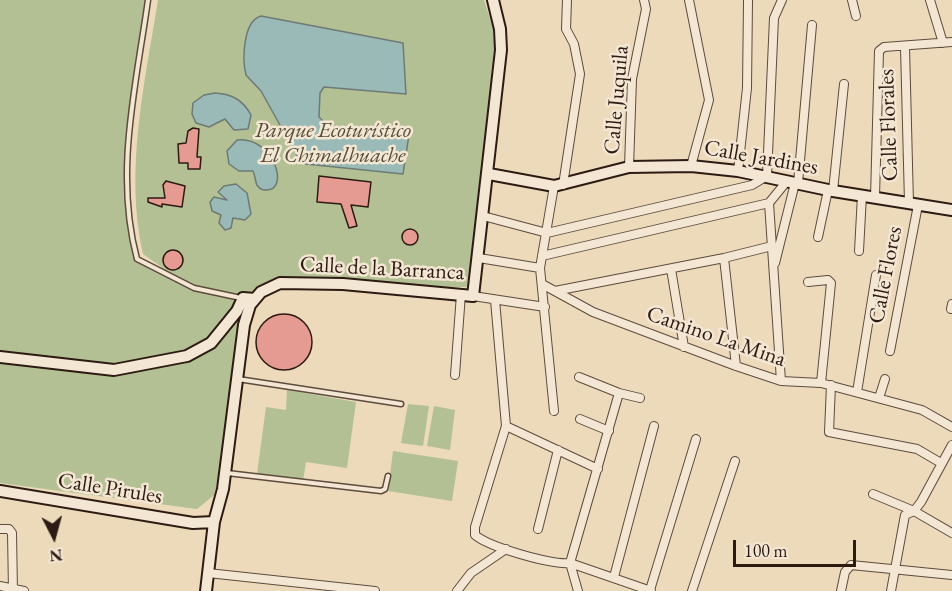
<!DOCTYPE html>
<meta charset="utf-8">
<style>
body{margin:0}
#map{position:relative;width:952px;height:591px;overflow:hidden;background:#ecdabb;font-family:"EB Garamond",serif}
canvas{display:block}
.north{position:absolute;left:24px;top:507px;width:60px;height:60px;-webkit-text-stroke:4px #f3e7d3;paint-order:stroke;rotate:174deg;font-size:16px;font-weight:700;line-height:24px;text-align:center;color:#2d1b13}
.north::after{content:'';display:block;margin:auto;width:21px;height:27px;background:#2d1b13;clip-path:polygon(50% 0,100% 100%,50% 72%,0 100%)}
.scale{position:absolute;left:733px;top:540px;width:123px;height:27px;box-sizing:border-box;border:3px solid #2d1b13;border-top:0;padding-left:8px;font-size:18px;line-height:21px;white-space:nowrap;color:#2d1b13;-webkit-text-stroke:4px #f3e7d3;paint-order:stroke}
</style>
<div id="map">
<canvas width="952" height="591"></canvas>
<div class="north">N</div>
<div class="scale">100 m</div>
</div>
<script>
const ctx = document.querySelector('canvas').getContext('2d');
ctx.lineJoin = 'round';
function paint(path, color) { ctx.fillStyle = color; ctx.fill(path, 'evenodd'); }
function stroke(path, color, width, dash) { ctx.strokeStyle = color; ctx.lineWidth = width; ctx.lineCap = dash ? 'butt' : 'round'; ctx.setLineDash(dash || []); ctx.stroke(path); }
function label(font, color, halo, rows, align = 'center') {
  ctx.font = font + ' "EB Garamond",serif'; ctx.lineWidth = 5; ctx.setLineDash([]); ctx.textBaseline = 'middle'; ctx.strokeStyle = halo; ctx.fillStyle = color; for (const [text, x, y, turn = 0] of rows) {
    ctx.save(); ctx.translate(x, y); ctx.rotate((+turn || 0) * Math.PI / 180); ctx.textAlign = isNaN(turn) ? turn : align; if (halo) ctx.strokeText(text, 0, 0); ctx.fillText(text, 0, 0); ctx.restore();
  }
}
paint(new Path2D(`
 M0,0H148C136,86 114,173 137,258L163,268L143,254C124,171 145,82 158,0H484L493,28L495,50L471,287L270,286L243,298L221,467L214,495L197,509L0,483Z
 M287,390L356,402L347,468L306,462L303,481L257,474L266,407L286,410Z
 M408,404L429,406L423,446L401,443Z
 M434,406L455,410L450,450L427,446Z
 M393,451L458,461L452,501L388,491Z`), '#b3c093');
const water = new Path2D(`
 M261,16L403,43L406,94L324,87L320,93L319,117L328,126L409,135L403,174L306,164L300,161L261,91L246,75C242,59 243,21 261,16Z
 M215,93C232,94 243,100 251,115L248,129L234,130L225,119L209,127L196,123L192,114L193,103L204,95Z
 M237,140C274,136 291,192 265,190C262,190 259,188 257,185C255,181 255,175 253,171H239L229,164L227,151Z
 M236,184L247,193L251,214L245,220L233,218L231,228L225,230L219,223L221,215L212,211L210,202L214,197L227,200L218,192L224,186Z`);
paint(water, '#9abab7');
stroke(water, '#6e7a75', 1.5);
const building = new Path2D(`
 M193,128L199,129L197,157H201L200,169H188V163H179L178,144L186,143L188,131Z
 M319,176L371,182L368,207L351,205L357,226L349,228L341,204L317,202Z
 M166,181L185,186L182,207L162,204V207L148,202V198H165L163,185Z
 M402 237a8 8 0 1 1 16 0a8 8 0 1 1-16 0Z
 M163 260a10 10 0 1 1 20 0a10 10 0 1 1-20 0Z
 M256 342a28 28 0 1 1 56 0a28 28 0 1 1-56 0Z`);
paint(building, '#e59b92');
stroke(building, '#2d1b13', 1.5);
const lane = new Path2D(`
 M148,0C136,86 114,173 137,259L194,288L241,298
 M238,379L401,404
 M227,473L381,491L385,489L388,476`);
const street = new Path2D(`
 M689,0L709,100L691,166
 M852,0L856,16
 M930,0L943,43
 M905,47L909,203
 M629,167L632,79L646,9L644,0
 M738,171L747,88L748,1
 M798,183L812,25
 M563,185L580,74L574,44L566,29L567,0
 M833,191L844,84
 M875,197L879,51L884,47L952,42
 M483,216L547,233L752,185L767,176L774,18L782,0
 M818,237L828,190
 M859,251L862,195
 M542,256L769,203
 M479,258L540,268
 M724,258L736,366
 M775,263L795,183
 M671,269L684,347
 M808,282L828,280L831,283L821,383
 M542,284L593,312L736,366L781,381L821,383L922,410L952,427
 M555,291L724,258L772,246
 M473,296L545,307
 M495,300L506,426L475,527V535C489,547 551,565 570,563L651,591
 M951,309L952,304
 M890,351L918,205
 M455,375L461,294
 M579,377L619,393L640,398
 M781,381L769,203L787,181
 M831,385L829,432L917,449L941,463
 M857,392L876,275
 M879,398L885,379
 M554,411L540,268L554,186
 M580,419L609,431
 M506,426L598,469
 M873,494L914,511L952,533
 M0,529H9L12,533L13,591
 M538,529L558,450
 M570,563L619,393
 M570,563L578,591
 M208,573L375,591
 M614,577L654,426
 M0,586L24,591
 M650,590L696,439
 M457,591L471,573L506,549
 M692,591L735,461
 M841,591L845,572L851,565L952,575
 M891,591L905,515L914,511L921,502L952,445`);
const secondary = new Path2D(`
 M489,174L554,186L629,167L691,166L738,171L833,191L952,210
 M0,357L114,370L187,356L211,343L237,311L243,298L255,299
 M0,491L193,523L214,522
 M206,591L214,522L223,489L244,325L250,305L261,292L280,283L343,284L473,296L501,50L500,29L493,0`);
stroke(lane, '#5d4b3d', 7);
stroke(street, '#5d4b3d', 10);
stroke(secondary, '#2d1b13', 14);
stroke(lane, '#f3e7d3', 4);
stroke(street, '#f3e7d3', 8);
stroke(secondary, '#f3e7d3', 10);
label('22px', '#2d1b13', '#f3e7d3', [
 ["Calle Juquila",617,100,-85],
 ["Calle Florales",889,125,-92],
 ["Calle Jardines",761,158,10],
 ["Calle de la Barranca",382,269,3],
 ["Calle Flores",886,275,-79],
 ["Camino La Mina",716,337,19],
 ["Calle Pirules",110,489,9]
]);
label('italic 22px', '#554d39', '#f3e7d3', [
 ["Parque Ecoturístico",333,131],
 ["El Chimalhuache",333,156]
]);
</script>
